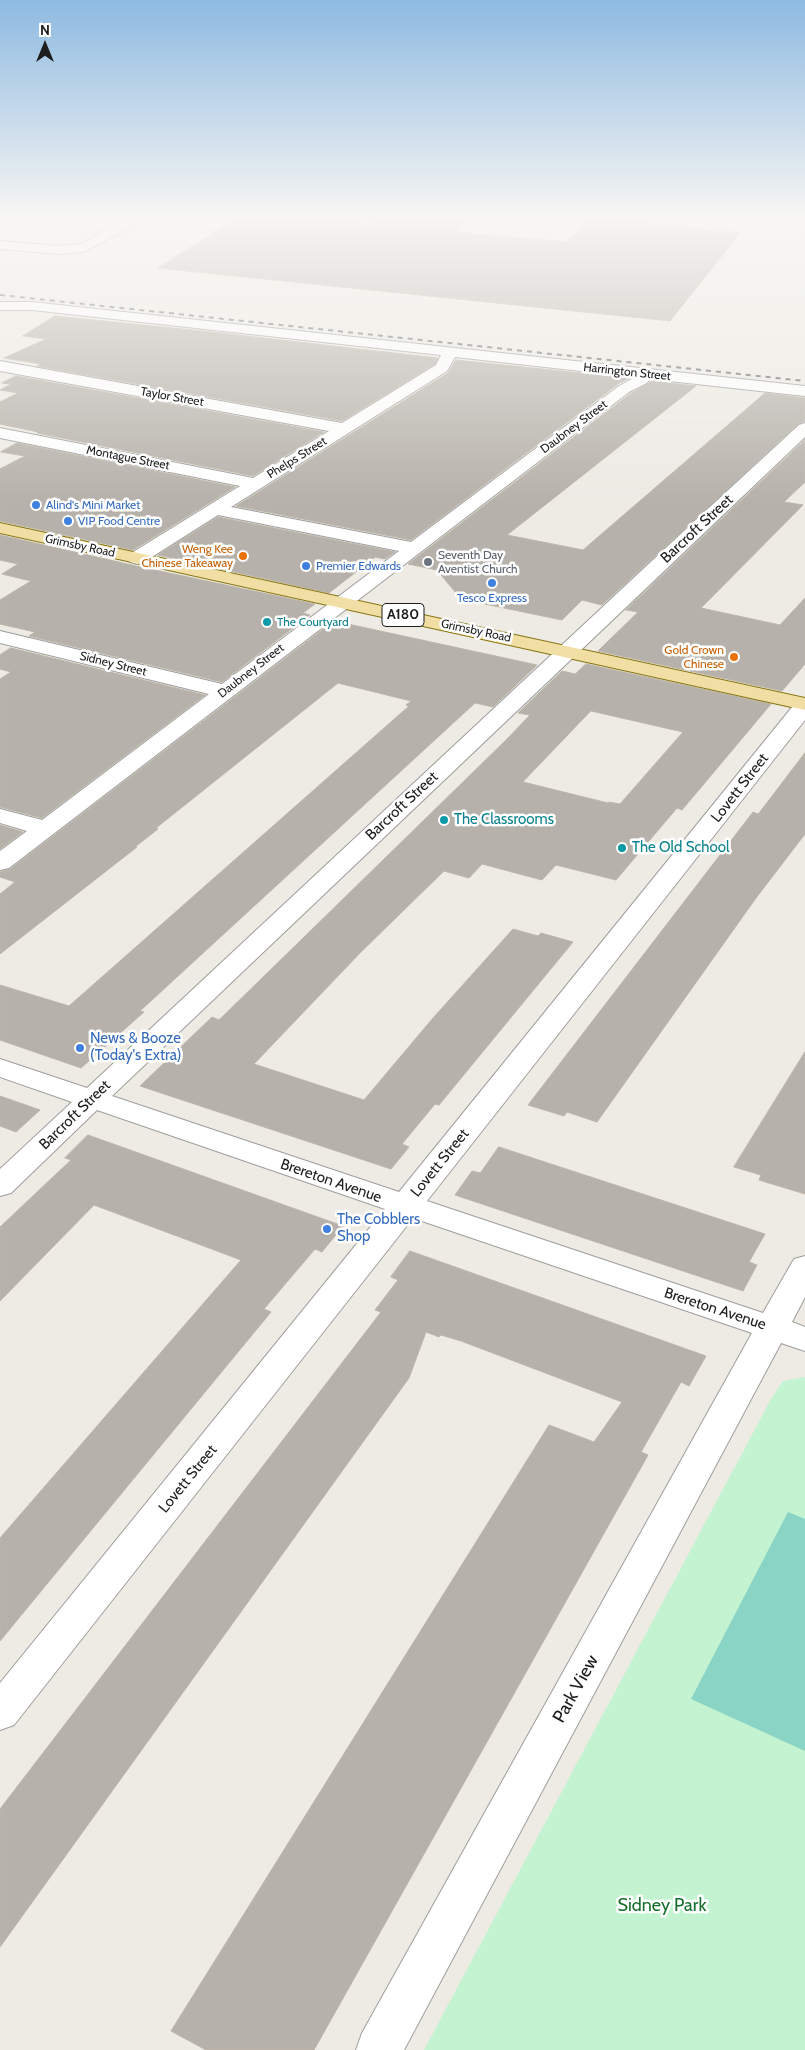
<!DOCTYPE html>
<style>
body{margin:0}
#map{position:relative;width:805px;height:2050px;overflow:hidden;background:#edebe4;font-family:Cabin,sans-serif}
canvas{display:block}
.north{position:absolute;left:20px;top:20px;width:50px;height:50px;-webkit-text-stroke:4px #fff;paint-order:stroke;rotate:0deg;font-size:14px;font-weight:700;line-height:20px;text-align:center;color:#1d1d1d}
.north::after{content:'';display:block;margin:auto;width:18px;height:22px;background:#1d1d1d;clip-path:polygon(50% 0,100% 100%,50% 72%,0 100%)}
</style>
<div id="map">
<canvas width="805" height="2050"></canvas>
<div class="north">N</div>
</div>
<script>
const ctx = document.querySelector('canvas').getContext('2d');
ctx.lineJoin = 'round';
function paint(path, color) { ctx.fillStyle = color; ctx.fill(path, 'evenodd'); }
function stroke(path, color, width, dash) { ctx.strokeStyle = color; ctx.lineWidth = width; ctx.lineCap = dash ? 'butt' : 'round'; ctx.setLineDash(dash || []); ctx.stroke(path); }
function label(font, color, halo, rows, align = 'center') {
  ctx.font = font + ' Cabin,sans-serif'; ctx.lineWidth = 5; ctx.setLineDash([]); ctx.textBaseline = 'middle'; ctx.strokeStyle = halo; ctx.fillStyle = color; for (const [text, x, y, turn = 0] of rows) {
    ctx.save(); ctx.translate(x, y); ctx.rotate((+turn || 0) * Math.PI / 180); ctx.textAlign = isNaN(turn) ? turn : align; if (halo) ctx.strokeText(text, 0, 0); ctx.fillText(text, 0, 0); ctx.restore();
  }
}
paint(new Path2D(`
 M805,1377V2050H424L771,1399L783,1381Z`), '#c4f3d1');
paint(new Path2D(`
 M788,1512L805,1519V1751L691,1699Z`), '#8ad4c5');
const building = new Path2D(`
 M242,215H275L371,224L372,215H474L454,232L566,242L591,218L686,226L685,228L740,233L670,321L158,268Z
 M55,316L212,332L438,358L435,364L342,421L37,366L41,364L4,358L46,339L23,336Z
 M456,360L629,378L618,384L411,540L236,506L448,373Z
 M16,376L324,432L253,476L37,433L38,432L0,424V402L18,393L0,390L11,384L2,383Z
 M652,381L696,386L507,535L583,550L765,393L805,398V421L798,424L602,605L582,600L562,620L461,599L437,570L408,564L630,394Z
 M805,440V482L784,502L803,505L701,608L780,625L805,598V664L782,691L598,651L638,612L626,610Z
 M17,443L235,487L133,550L0,521V469L25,456L1,452Z
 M218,517L395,552L385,559L375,557L329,593L158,555Z
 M0,535L136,566L315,604L303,613L310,615L222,682L29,636L35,632L0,624V600L31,581L2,574L18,564L0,560Z
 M334,621L537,665L493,707L475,703L140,1011L144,1012L81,1068L0,1040V985L69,1006L409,706L406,705L411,701L338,683L156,828L158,829L135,847H137L0,954V894L15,882L0,877V872L10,869Z
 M11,648L205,695L42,818L0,807V679L11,672L0,669V655Z
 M586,664L771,704L682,810L677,808L616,880L556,865L542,880L482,864L469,878L444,871L360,953L254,1064L364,1100L433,1018L513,929L538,936L541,933L573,942L439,1105L435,1104L402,1144L409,1147L391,1169L140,1086L212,1017L219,1020L506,740L530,715L518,713L562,671L575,674ZM591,711L683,732L620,804L609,802L608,803L523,782Z
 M805,753V834L756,898L597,1122L567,1112L564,1116L528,1105L753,812L758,814Z
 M0,825L23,832L0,849Z
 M805,1052V1194L759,1180L761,1175L734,1167Z
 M0,1096L40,1110L16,1132L0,1126Z
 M88,1135L343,1226L322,1252L315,1249L264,1309L271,1312L0,1641V1538L241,1260L94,1205L0,1301V1227L71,1160L65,1158Z
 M499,1147L765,1234L749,1262L757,1265L743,1291L455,1195L472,1171L480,1173Z
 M410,1251L706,1356L689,1386L681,1382L641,1452L648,1455L314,2050H206L171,2031L549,1425L594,1442L622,1402L461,1341L441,1335L439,1337L426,1332L409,1378L0,1947V1809L381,1312L375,1310L398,1280L391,1277Z`);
paint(building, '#b6b1aa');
stroke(building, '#bdb5a8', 1);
const street = new Path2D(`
 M135,215H151L84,252L59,254L0,249V241L59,246L81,244Z
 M0,302H32L805,386V396L651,379L645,384L629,392L9,868L0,870V851L27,831L0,823V809L42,820L209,694L0,643V631L222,684L399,551L218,515L144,562L137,564L130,562L128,558L130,554L240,486L0,438V428L253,478L329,431L0,371V361L342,423L436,365L441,355L32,310H0ZM455,357L635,377L619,386L411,542L231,507L447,371Z
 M805,423V437L112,1096L399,1192L797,701L805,700V720L427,1201L763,1313L794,1259L805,1256V1297L792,1322L805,1327V1351L781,1343L404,2050H356L362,2033L752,1333L413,1218L14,1725L0,1730V1683L385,1209L97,1110L11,1193L0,1196V1169L72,1102L0,1077V1059L87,1088L698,518L799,425Z`);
const primary = new Path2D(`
 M0,523L805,698V710L0,533Z`);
stroke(street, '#9e9e9e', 2);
stroke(primary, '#867410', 2);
paint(street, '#fff');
paint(primary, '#f1dea4');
stroke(new Path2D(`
 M0,295L805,381`), '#6b6b6b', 2, [5, 5]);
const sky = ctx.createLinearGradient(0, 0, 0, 502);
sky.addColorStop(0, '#8ebae1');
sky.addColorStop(0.43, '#f7f6f3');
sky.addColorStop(1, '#f7f6f300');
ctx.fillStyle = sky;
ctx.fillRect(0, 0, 805, 502);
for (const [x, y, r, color] of [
 [36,505,5,"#3f7fe0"],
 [68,521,5,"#3f7fe0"],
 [243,556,5,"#e8710a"],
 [428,562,5,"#6b7280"],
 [306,566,5,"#3f7fe0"],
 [492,583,5,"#3f7fe0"],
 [267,622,5,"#0f9aa8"],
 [734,657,5,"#e8710a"],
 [444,820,5,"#0f9aa8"],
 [622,848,5,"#0f9aa8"],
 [80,1048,5,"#3f7fe0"],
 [327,1229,5,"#3f7fe0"]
]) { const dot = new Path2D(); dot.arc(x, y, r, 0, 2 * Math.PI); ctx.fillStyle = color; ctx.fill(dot); stroke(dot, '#fff', 2); }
label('12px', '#1d1d1d', '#fff', [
 ["Harrington Street",627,372,6],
 ["Taylor Street",172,397,10],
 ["Daubney Street",574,427,-37],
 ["Montague Street",128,458,11],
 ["Phelps Street",297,458,-32],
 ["Grimsby Road",80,546,12],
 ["Grimsby Road",476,631,12],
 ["Sidney Street",113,664,14],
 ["Daubney Street",251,671,-38]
]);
label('12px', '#366cbe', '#fff', [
 ["Alind's Mini Market",46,505],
 ["VIP Food Centre",78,521],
 ["Premier Edwards",316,566],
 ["Tesco Express",492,598,"center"]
], 'left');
label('12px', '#c56008', '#fff', [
 ["Weng Kee",233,549],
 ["Chinese Takeaway",233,563],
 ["Gold Crown",724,650],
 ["Chinese",724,664]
], 'right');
label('12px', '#5b616d', '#fff', [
 ["Seventh Day",438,555],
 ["Aventist Church",438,569]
], 'left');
label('12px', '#0d838f', '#fff', [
 ["The Courtyard",277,622]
], 'left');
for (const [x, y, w] of [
 [403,615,42]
]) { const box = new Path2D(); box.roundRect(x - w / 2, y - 11.5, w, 23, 4); ctx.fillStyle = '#fff'; ctx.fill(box); stroke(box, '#1d1d1d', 1); }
label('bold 14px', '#1d1d1d', null, [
 ["A180",403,615]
]);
label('15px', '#1d1d1d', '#fff', [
 ["Barcroft Street",697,529,-43],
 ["Lovett Street",740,788,-52],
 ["Barcroft Street",402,806,-43],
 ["Barcroft Street",75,1115,-44],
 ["Lovett Street",440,1163,-51],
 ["Brereton Avenue",331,1181,19],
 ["Brereton Avenue",715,1309,18],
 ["Lovett Street",188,1479,-51]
]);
label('15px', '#0d838f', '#fff', [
 ["The Classrooms",454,820],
 ["The Old School",632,848]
], 'left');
label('15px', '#366cbe', '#fff', [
 ["News & Booze",90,1039],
 ["(Today's Extra)",90,1056],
 ["The Cobblers",337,1220],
 ["Shop",337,1237]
], 'left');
label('18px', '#1d1d1d', '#fff', [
 ["Park View",576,1689,-61]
]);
label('18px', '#176f2e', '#fff', [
 ["Sidney Park",662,1906]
]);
</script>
